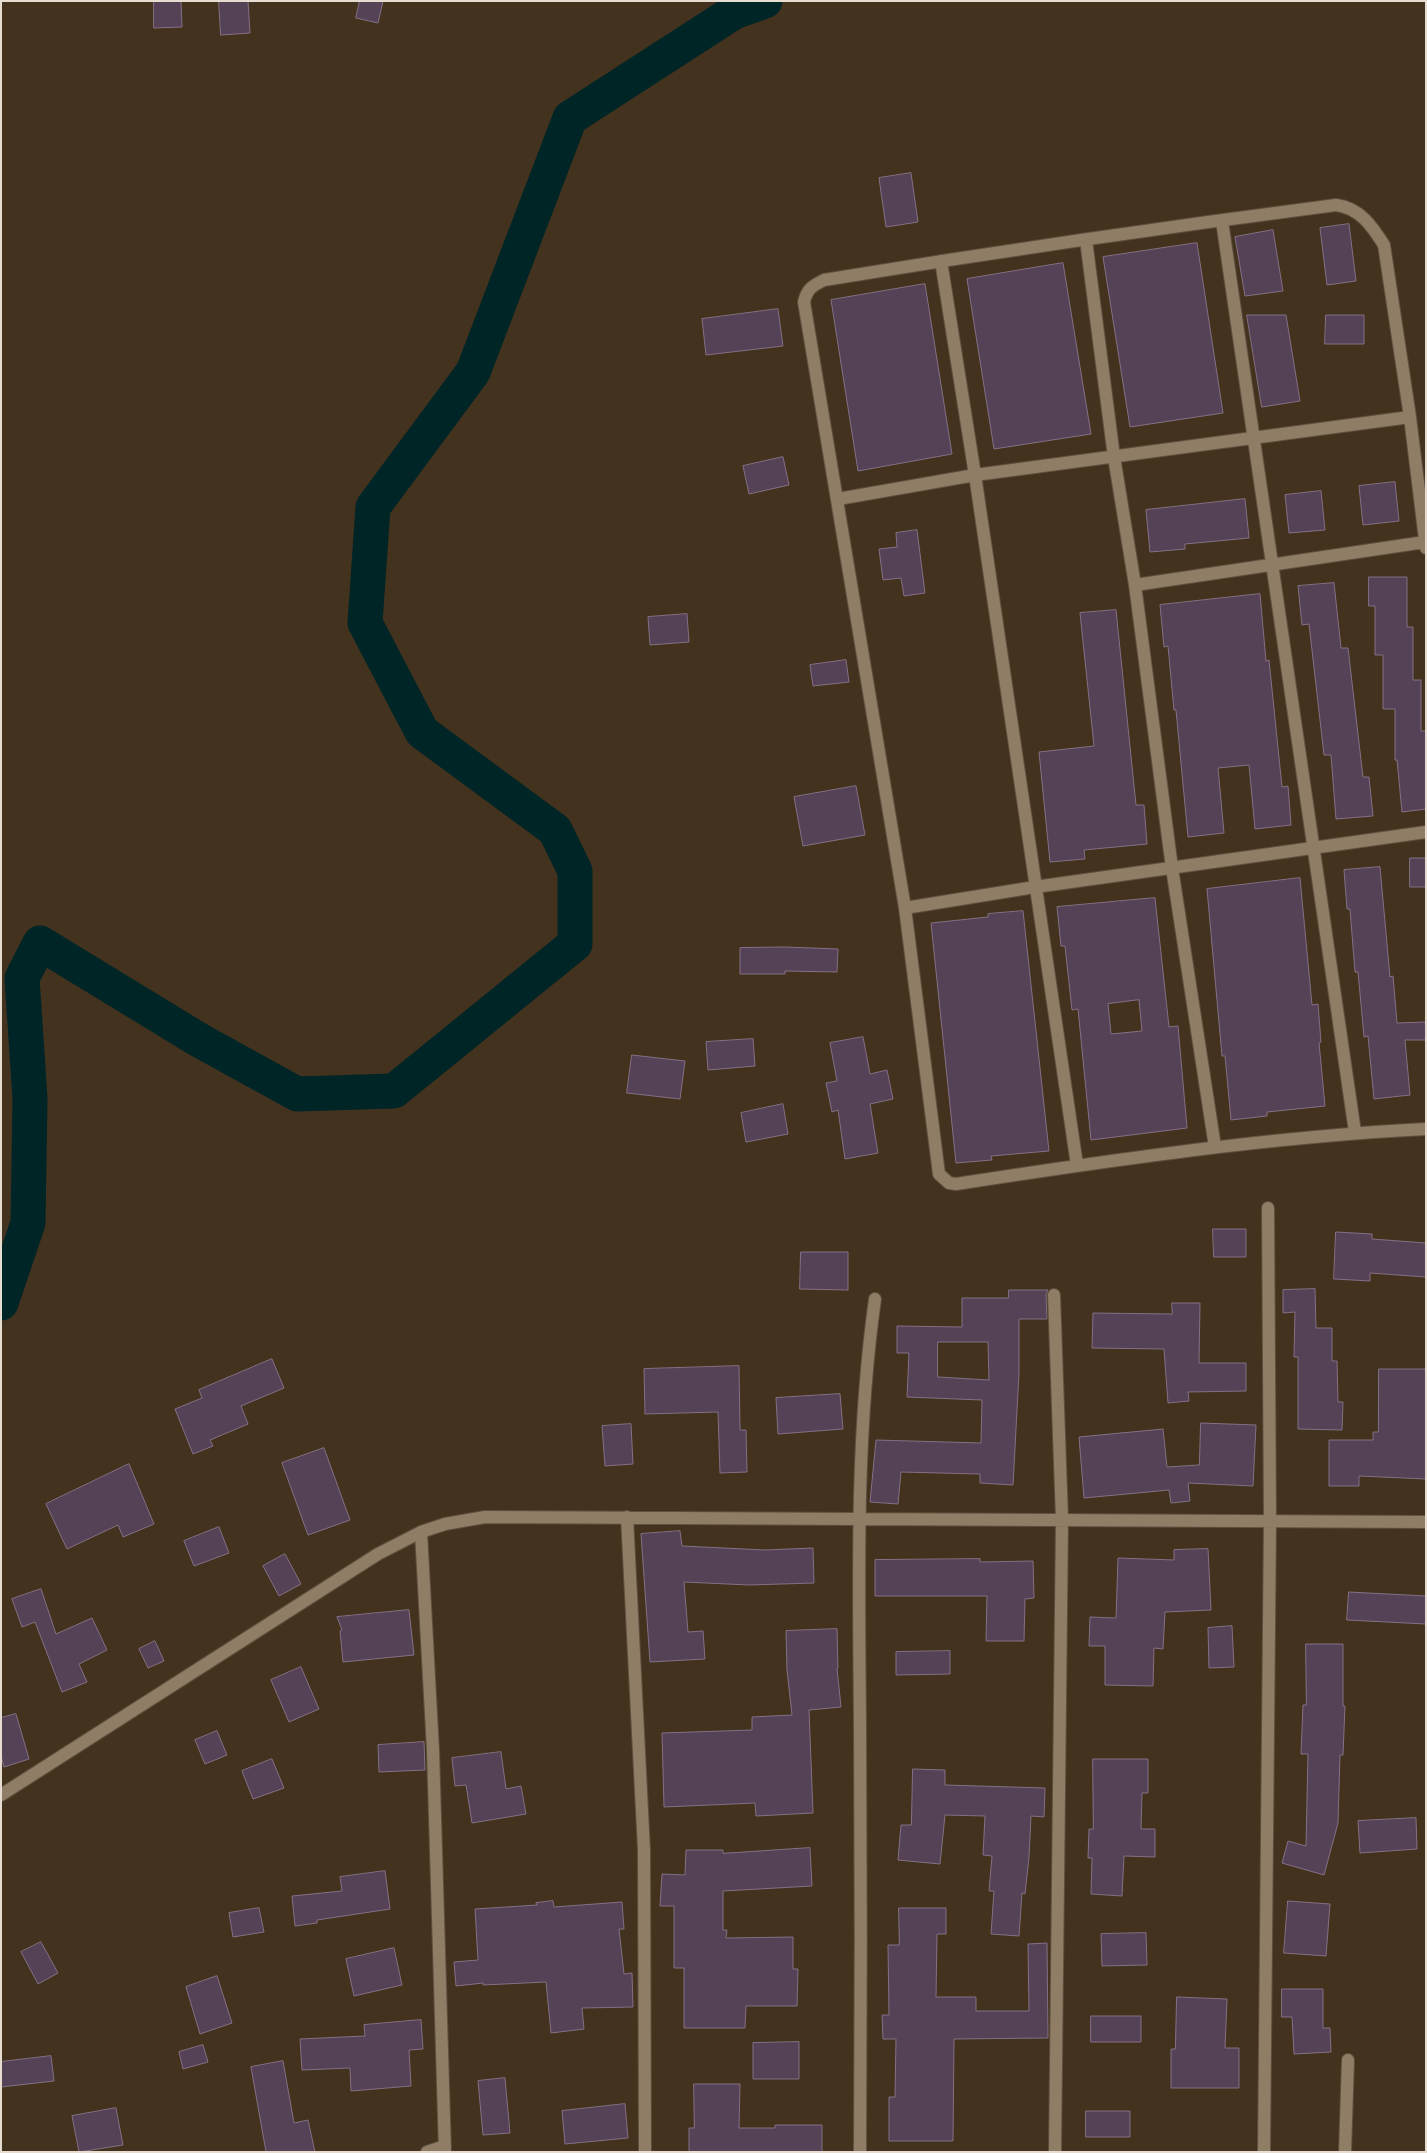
<!DOCTYPE html>
<style>
body{margin:0}
#map{position:relative;width:1427px;height:2153px;overflow:hidden;background:#43331e;font-family:Overpass,sans-serif}
canvas{display:block}
.frame{position:absolute;inset:0;border:2px solid #e6ddd0;pointer-events:none}
</style>
<div id="map">
<canvas width="1427" height="2153"></canvas>
<div class="frame"></div>
</div>
<script>
const ctx = document.querySelector('canvas').getContext('2d');
ctx.lineJoin = 'round';
function stroke(path, color, width, dash) { ctx.strokeStyle = color; ctx.lineWidth = width; ctx.lineCap = dash ? 'butt' : 'round'; ctx.setLineDash(dash || []); ctx.stroke(path); }
function paint(path, color) { ctx.fillStyle = color; ctx.fill(path, 'evenodd'); }
stroke(new Path2D(`
 M1,1303L28,1223L30,1099L22,978L40,943L199,1040L297,1094L394,1091L575,944V871L555,830L422,732L365,623L373,507L473,372L570,118L734,12L765,1`), '#002527', 35);
const building = new Path2D(`
 M154,1H181L182,27L154,28Z
 M219,1H248L250,33L221,35Z
 M360,1H383L378,23L356,18Z
 M911,173L918,222L886,227L879,178Z
 M1349,224L1356,281L1327,285L1320,228Z
 M1273,230L1283,291L1245,296L1235,237Z
 M1197,243L1223,413L1130,427L1103,257Z
 M1063,263L1091,434L994,449L967,279Z
 M925,284L952,454L858,471L831,300Z
 M778,309L783,346L706,355L702,319Z
 M1247,315H1286L1300,401L1262,407Z
 M1326,315H1364V344H1325Z
 M783,457L789,485L749,494L743,466Z
 M1395,482L1399,521L1363,525L1359,486Z
 M1321,491L1325,530L1289,533L1285,495Z
 M1245,499L1249,538L1185,544V549L1150,552L1146,510Z
 M917,530L925,593L904,596L901,578L883,580L879,549L897,547L896,533Z
 M1369,577H1407V627H1413V680H1421V731H1426V809L1402,812L1397,760H1395V709H1383V655H1375V606H1369Z
 M1334,583L1341,648H1348L1363,777H1369L1373,816L1336,819L1331,755H1324L1309,624L1302,625L1298,586Z
 M1260,594L1266,661L1269,660L1282,787L1288,786L1291,825L1255,829L1249,765L1218,768L1224,833L1188,837L1176,710H1174L1168,646L1164,647L1160,605Z
 M1116,610L1136,805H1144L1147,844L1084,850L1085,859L1050,862L1039,752L1094,746L1080,613Z
 M687,614L689,642L650,645L648,617Z
 M846,660L849,682L813,686L810,665Z
 M856,786L865,835L803,846L794,797Z
 M1410,858H1426V887H1410Z
 M1380,867L1390,977L1393,976L1397,1023L1426,1022V1040H1405L1410,1095L1374,1099L1368,1036L1364,1037L1358,972H1355L1350,909H1347L1344,870Z
 M1300,878L1312,1005L1318,1004L1321,1042L1319,1043L1325,1106L1267,1112V1116L1231,1120L1225,1056H1222L1207,889Z
 M1155,898L1169,1027L1178,1026L1187,1128L1091,1140L1078,1009L1072,1010L1065,946H1061L1057,907ZM1139,1000L1142,1031L1111,1034L1108,1004Z
 M1023,911L1049,1151L991,1156L992,1160L956,1163L931,923L988,917V914Z
 M785,947L838,949L837,972L785,971V974H740V948Z
 M863,1037L870,1074L887,1070L893,1099L870,1104L878,1153L845,1159L838,1110L832,1112L826,1083L837,1081L830,1043Z
 M753,1039L755,1066L708,1070L706,1042Z
 M632,1055L685,1061L680,1099L627,1093Z
 M783,1104L788,1134L746,1142L741,1113Z
 M1213,1229H1246V1257H1214Z
 M1336,1232L1372,1234V1239L1426,1243V1277L1370,1273V1281L1334,1279Z
 M801,1252H848V1290L800,1289Z
 M1315,1289L1316,1328H1332V1361H1337L1338,1402H1343L1342,1430L1298,1429V1357H1294L1295,1312L1283,1313V1290Z
 M1009,1290H1048L1046,1295L1047,1319H1019V1373L1013,1485L980,1483V1474L901,1472L898,1504L870,1502L876,1440L981,1443L982,1400L907,1397L909,1353H897V1326L962,1327V1298H1008ZM938,1342H988L989,1380L938,1377Z
 M1172,1303H1200L1199,1363H1246V1391L1188,1392L1189,1401L1168,1403L1164,1349L1092,1348L1093,1313L1172,1314Z
 M272,1359L284,1388L241,1406L248,1424L210,1440L213,1446L193,1454L175,1409L202,1398L199,1390Z
 M739,1366L740,1430H746L747,1472L720,1473L718,1412L645,1414L644,1369Z
 M1379,1369H1426V1479L1359,1476V1486H1329V1440H1373V1432H1378Z
 M840,1394L843,1429L778,1434L776,1398Z
 M1201,1423L1256,1425L1253,1486L1188,1483L1190,1501L1171,1503L1169,1490L1084,1498L1079,1437L1163,1429L1167,1467L1199,1465Z
 M631,1424L633,1464L605,1466L602,1426Z
 M324,1448L350,1520L308,1535L282,1463Z
 M129,1464L154,1524L123,1537L118,1525L67,1549L46,1504Z
 M219,1527L229,1553L194,1566L184,1541Z
 M680,1531L682,1546L765,1550L813,1548L814,1583L749,1585L684,1582L688,1632L703,1631L705,1659L650,1662L641,1534Z
 M1208,1549L1211,1610L1165,1612L1163,1649L1154,1648L1153,1686L1105,1685V1646H1089L1090,1617L1116,1618L1118,1558L1174,1560V1550Z
 M285,1554L301,1584L279,1596L263,1566Z
 M980,1559V1562L1033,1561L1034,1598L1025,1599L1024,1641H986L987,1596H875V1560Z
 M41,1589L56,1634L92,1618L107,1650L79,1664L87,1682L62,1692L35,1622L22,1627L12,1599Z
 M1349,1592L1426,1596V1624L1347,1620Z
 M409,1610L414,1655L343,1662L340,1631L342,1630L337,1617Z
 M1232,1626L1234,1667L1209,1668L1208,1628Z
 M837,1629L838,1668H837L841,1707L809,1710L813,1813L756,1816L755,1803L664,1807L662,1733L752,1730V1717L792,1715L787,1670L786,1631Z
 M155,1641L164,1661L148,1668L139,1649Z
 M1306,1644H1343V1706H1345L1343,1755H1340L1338,1823L1324,1875L1282,1863L1288,1841L1306,1846L1308,1754H1301L1303,1705H1306Z
 M950,1651V1674L896,1675V1652Z
 M301,1667L319,1709L289,1722L271,1680Z
 M16,1714L29,1759L4,1767L1,1756V1718Z
 M217,1731L227,1755L205,1764L195,1740Z
 M424,1742L425,1770L379,1772L378,1745Z
 M501,1752L506,1789L521,1786L526,1814L472,1823L466,1785L455,1786L452,1758Z
 M272,1759L284,1788L253,1799L242,1771Z
 M1093,1759H1148V1793H1142L1141,1829H1155V1857L1124,1856L1122,1896L1091,1894L1092,1858H1088L1089,1829H1093Z
 M913,1769L945,1770V1785L1045,1788L1044,1817L1031,1816L1029,1857L1025,1894L1022,1893L1019,1936L991,1934L994,1891H989L992,1856L983,1855L985,1816L945,1815L940,1864L898,1860L901,1825H911Z
 M1416,1818L1417,1849L1360,1853L1358,1821Z
 M810,1848L812,1886L723,1891V1930H727L726,1938L793,1937V1969H798L797,2006H746L745,2028H684V1968H674V1906H660L662,1874L685,1875L686,1850H723V1853Z
 M385,1871L390,1909L317,1920V1923L295,1926L292,1896L342,1891L340,1877Z
 M553,1901L554,1907L622,1902L624,1929H619L624,1974L632,1973L633,2007L582,2008L584,2029L551,2033L546,1982L483,1985V1983L456,1986L454,1962L478,1960L475,1909L537,1905L536,1903Z
 M1288,1901L1330,1904L1326,1956L1284,1953Z
 M259,1908L264,1932L233,1937L229,1913Z
 M899,1908H946V1934H937L936,1997H976V2011H1029L1028,1944L1047,1943L1048,2038L954,2039L953,2141H889V2097H895L896,2039H883L882,2015H889L888,1945H899Z
 M1146,1933L1147,1965L1102,1966L1101,1934Z
 M41,1942L58,1973L38,1984L21,1952Z
 M394,1948L402,1985L354,1996L346,1959Z
 M217,1976L232,2023L200,2034L186,1987Z
 M1282,1989H1323V2028H1330L1331,2052L1294,2054L1292,2017H1282Z
 M1177,1997L1227,1999L1225,2048H1239V2088H1171V2049H1175Z
 M1091,2016H1141V2042H1091Z
 M421,2020L423,2049L409,2050L411,2086L351,2091L350,2068L302,2070L300,2039L365,2036L364,2025Z
 M799,2042V2079H753V2043Z
 M203,2045L208,2062L183,2069L179,2052Z
 M51,2056L54,2081L1,2087V2062Z
 M283,2061L294,2123L308,2120L315,2152H266L251,2067Z
 M505,2078L510,2133L483,2135L478,2081Z
 M694,2084H740L739,2128H775V2125H822V2152H689V2128H694Z
 M625,2104L628,2138L565,2144L562,2111Z
 M116,2108L123,2145L79,2152L72,2116Z
 M1086,2111H1130V2137H1086Z`);
paint(building, '#564257');
stroke(building, '#847085', 1);
const street = new Path2D(`
 M1222,221L1355,1132
 M1086,240L1114,457L1135,585L1172,868L1215,1147
 M941,261L975,475L1077,1165
 M838,499L975,475L1410,417
 M1426,548L1410,417L1384,245C1372,226 1360,208 1336,205C1165,227 994,252 824,280C812,286 807,289 804,302L905,908L939,1174L949,1183L956,1184C1112,1160 1268,1137 1426,1129
 M1135,585L1425,542
 M905,908L1035,887L1426,832
 M1054,1295L1062,1519L1055,2152
 M627,1517L644,1850L645,2152
 M421,1532L433,1750L445,2152
 M1,1795L378,1554L421,1532L445,1524L485,1517L1426,1522
 M427,2152L445,2146
 M860,2152C861,2010 861,1869 860,1727C859,1584 855,1441 875,1299
 M1264,2152L1270,1520L1268,1208
 M1345,2152L1348,2060`);
stroke(street, '#5e513f', 14);
stroke(street, '#8f7d66', 12);
</script>
